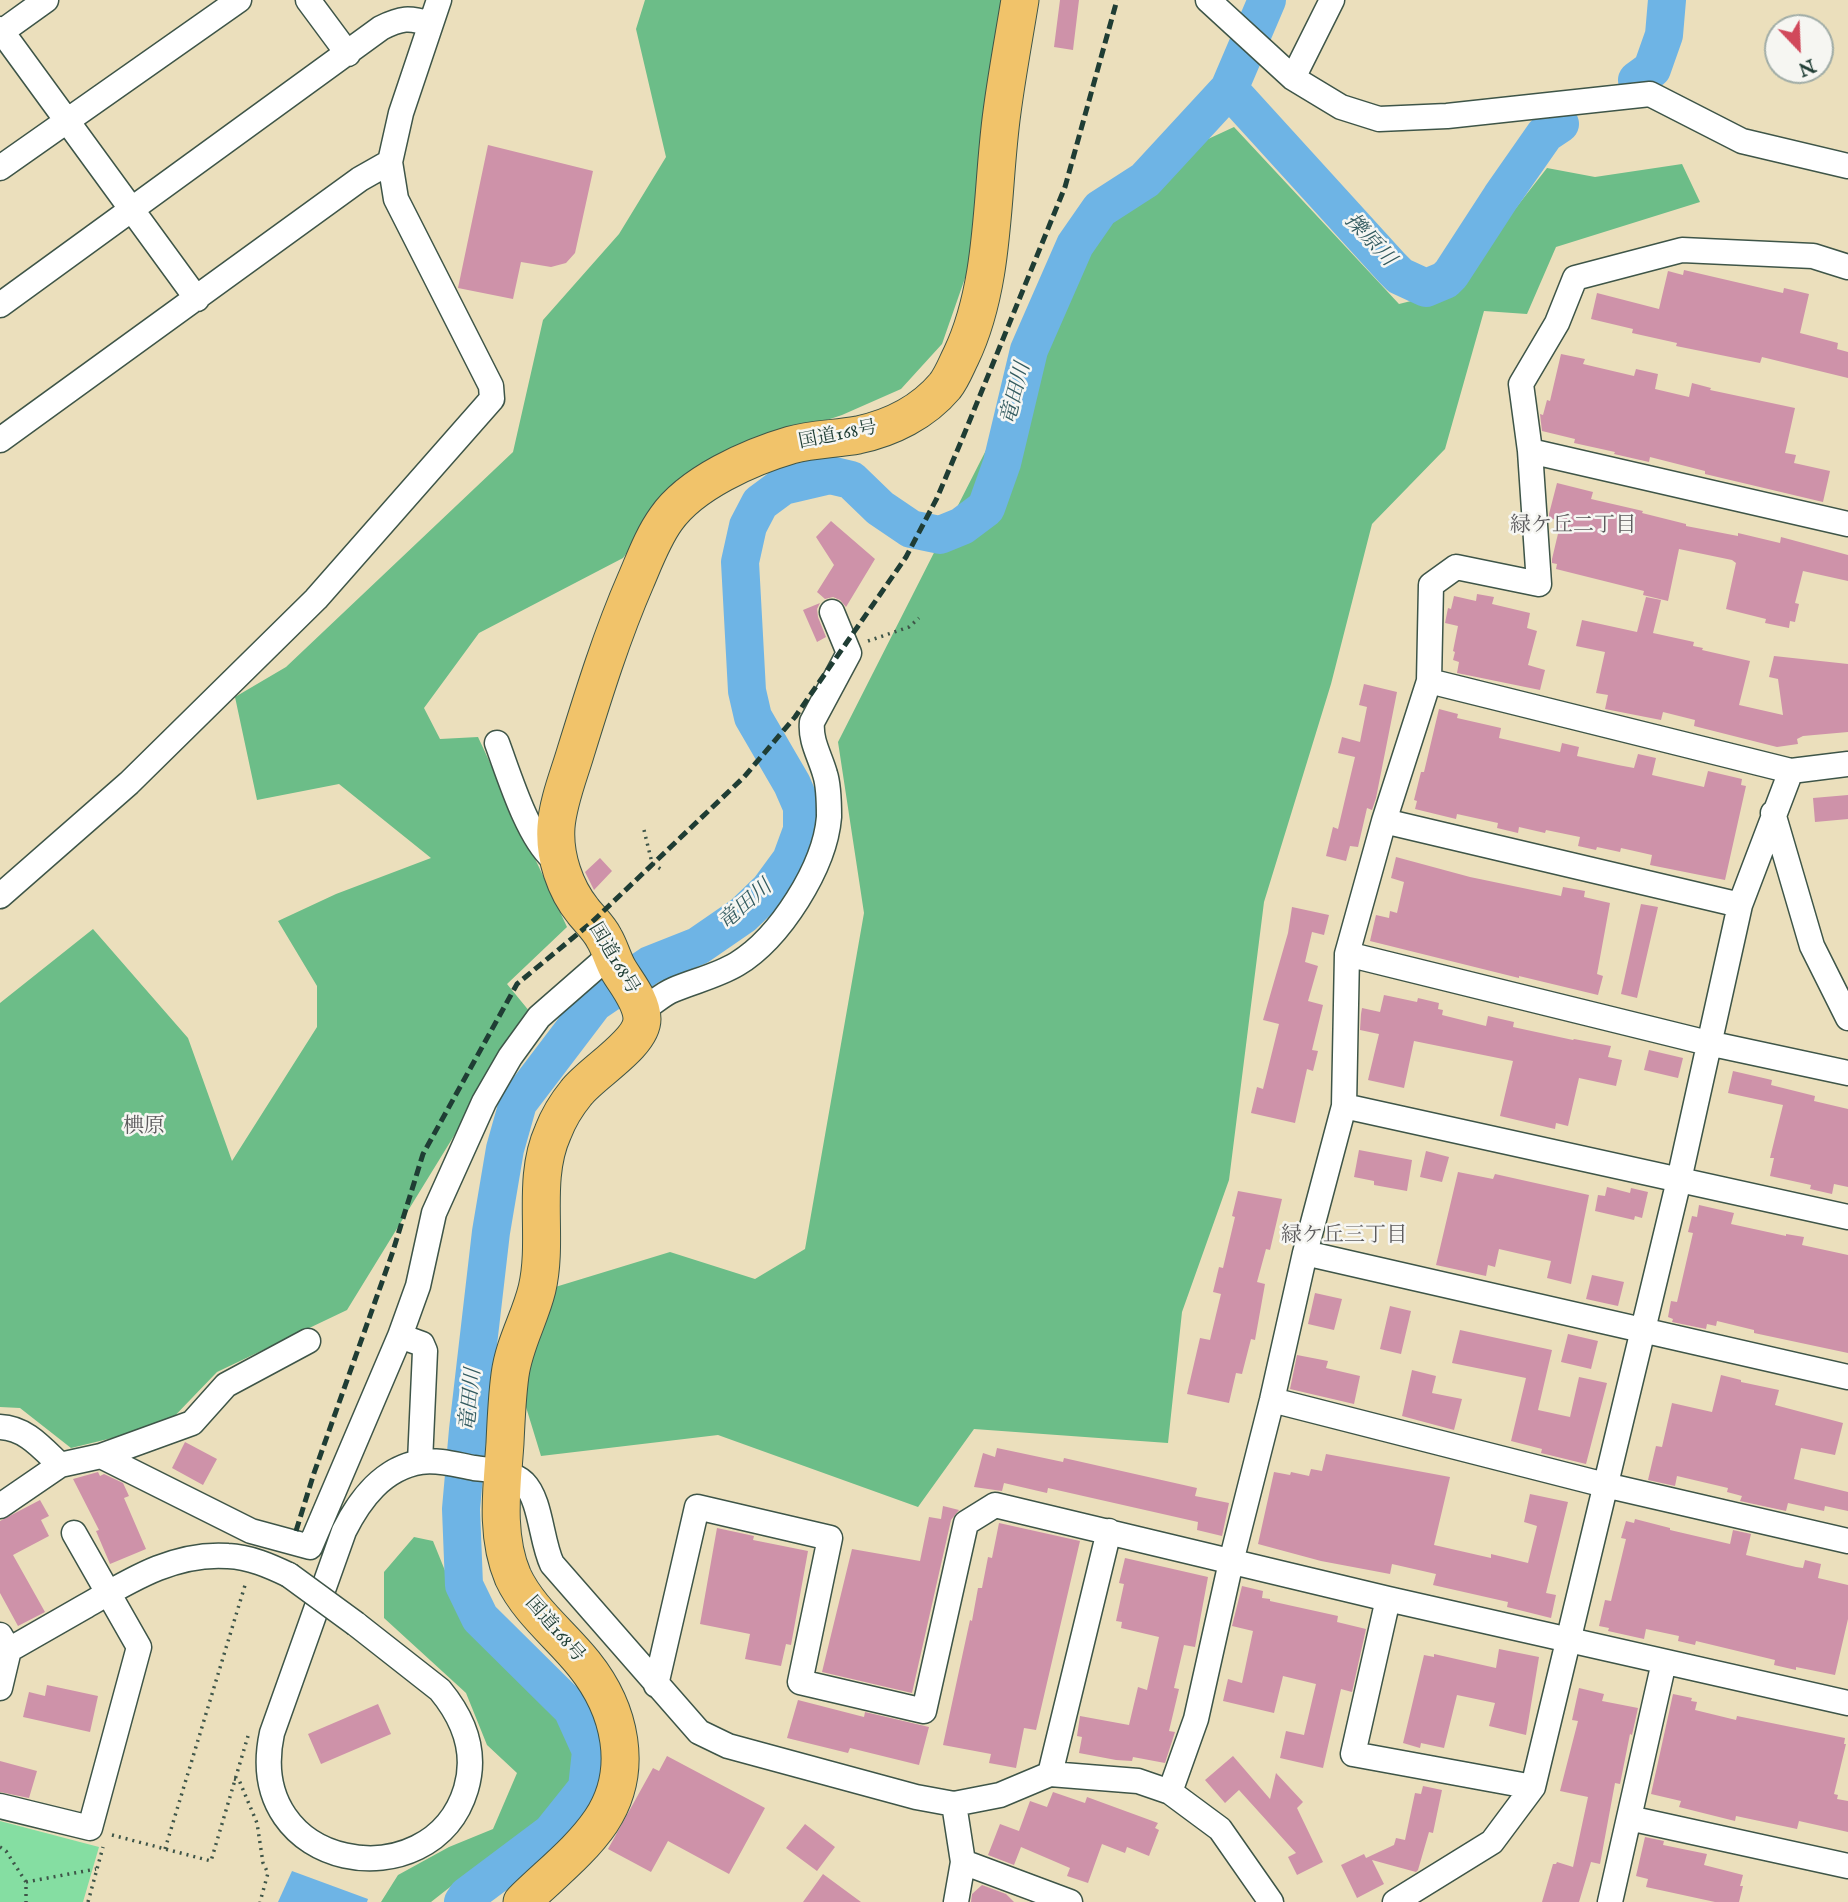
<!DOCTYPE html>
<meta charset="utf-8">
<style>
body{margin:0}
#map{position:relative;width:1848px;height:1902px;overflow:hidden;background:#ebdfbc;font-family:"IM FELL English",serif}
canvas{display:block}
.north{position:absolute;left:1764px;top:14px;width:70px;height:70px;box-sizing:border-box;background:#f6f6f2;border:2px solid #a0aca6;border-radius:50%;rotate:157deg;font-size:19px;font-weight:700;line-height:28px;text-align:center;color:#1f3d34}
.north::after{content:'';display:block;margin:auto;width:24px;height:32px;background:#d1495b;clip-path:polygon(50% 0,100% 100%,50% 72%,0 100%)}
</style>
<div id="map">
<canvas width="1848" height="1902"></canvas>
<div class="north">N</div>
</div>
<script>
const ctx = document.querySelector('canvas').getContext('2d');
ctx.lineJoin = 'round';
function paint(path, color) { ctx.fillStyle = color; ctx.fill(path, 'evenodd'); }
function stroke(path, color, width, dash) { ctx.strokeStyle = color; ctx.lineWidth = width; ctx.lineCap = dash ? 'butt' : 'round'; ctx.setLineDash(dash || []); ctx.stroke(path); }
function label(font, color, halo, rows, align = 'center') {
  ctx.font = font + ' "IM FELL English","Noto Serif JP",serif'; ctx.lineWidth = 5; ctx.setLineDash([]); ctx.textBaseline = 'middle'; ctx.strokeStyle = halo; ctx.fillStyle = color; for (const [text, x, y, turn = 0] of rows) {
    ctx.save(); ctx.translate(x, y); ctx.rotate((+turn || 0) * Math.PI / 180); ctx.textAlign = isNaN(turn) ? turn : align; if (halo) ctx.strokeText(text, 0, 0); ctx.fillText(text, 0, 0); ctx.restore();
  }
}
paint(new Path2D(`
 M0,1821L99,1847L83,1902H0Z`), '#85dea2');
paint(new Path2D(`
 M645,0H1008L972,258L942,344L901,389L842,415L734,451L662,504L623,558L479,633L424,708L440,739L478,737L567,927L507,984L530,1012L347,1310L217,1372L166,1425L71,1448L20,1408L0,1407V1003L93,929L188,1038L232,1161L317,1027V986L278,921L336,894L431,858L339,784L257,800L235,697L286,667L513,452L543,320L619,234L666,157L636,29Z
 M1234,127L1399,304L1451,291L1547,168L1595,177L1682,164L1700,202L1556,247L1527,314L1484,311L1445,449L1372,524L1331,684L1264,902L1229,1180L1182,1312L1168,1443L974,1429L918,1507L718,1435L541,1456L522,1394L552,1288L670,1252L755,1279L805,1249L864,913L838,742L1124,178Z
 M414,1537L433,1541L467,1625L566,1714L582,1753L579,1784L546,1826L495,1867L459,1880L431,1902H381L398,1875L449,1847L493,1829L517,1773L487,1745L466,1693L384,1618V1572Z`), '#6cbd88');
paint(new Path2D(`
 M292,1871L368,1899L367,1902H278Z`), '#6eb4e5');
stroke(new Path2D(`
 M1637,80L1652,69L1664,35L1667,0
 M1229,89L1392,268L1400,276L1426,288L1445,280L1451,274L1501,197L1545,134L1560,124
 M463,1902L467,1896L551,1833L587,1788L591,1751L572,1709L480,1618L464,1585L461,1509L468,1430L491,1232L505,1149L518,1103L594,1003L650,965L698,946L743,915L769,890L791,860L802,830V807L792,784L753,717L747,691L740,562L748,526L760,503L783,486L830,475L851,480L880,508L911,529L940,535L962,526L986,508L1002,463L1029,350L1075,245L1100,209L1145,180L1229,89L1267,0`), '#6eb4e5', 38);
paint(new Path2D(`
 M1060,0H1079L1073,50L1054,47Z
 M488,145L593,171L575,253L566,263L551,267L521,262L513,299L458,288Z
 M1684,270L1783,293L1784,288L1809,294L1800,333L1838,343L1837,349L1848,352V378L1762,357L1760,363L1676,346L1677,343L1632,333L1633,329L1591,319L1597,293L1659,309L1668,271L1683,275Z
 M1561,354L1585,359L1583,364L1634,376L1636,369L1658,374L1655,389L1689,397L1692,383L1711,388L1710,390L1795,408L1785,453L1796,455L1794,463L1830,471L1823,502L1705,474V471L1650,457L1649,462L1614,454L1615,452L1574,443L1575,439L1542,431L1540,414L1543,415L1547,400L1550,401Z
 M1557,483L1593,492L1591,499L1643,511L1642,513L1686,524V526L1738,536V533L1780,543L1781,537L1848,555V581L1803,571L1795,603L1799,604L1795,622L1790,621L1789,628L1765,623L1766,619L1726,609L1736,563L1732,560L1679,549L1668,601L1643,595L1644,591L1556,569L1557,564L1552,563V559L1561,521L1549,518V514Z
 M831,521L875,559L846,607L840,600L833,597L825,599L817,592L834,565L816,537Z
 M1477,594L1494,597L1492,604L1530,613L1527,628L1537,631L1528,665L1545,670L1540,690L1457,673L1459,662L1453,660L1455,652L1453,651L1458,626L1445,623L1448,608L1451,609L1454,596L1476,601Z
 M1646,597L1661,600L1653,633L1694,642L1693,646L1703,648L1702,650L1750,661L1739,705L1783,715L1778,679L1769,677L1774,656L1848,664V732L1803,736L1797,739L1798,744L1777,747L1694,726L1695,720L1663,712L1661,720L1605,709L1608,695L1596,693L1605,652L1576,646L1582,620L1637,632Z
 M820,603L817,609L818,617L826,637L817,642L803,610Z
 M1364,684L1397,692L1376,798L1372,810L1367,808L1358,847L1350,846L1346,861L1326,856L1333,827L1338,829L1355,757L1338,753L1342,737L1360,742L1367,707L1359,705Z
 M1439,709L1458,714L1457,718L1501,728L1499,738L1560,752L1562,743L1579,747L1577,756L1618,765L1634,768L1638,754L1656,758L1652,775L1704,787L1708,771L1742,779L1741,785L1746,786L1725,880L1650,865L1652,855L1621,848L1620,852L1597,847L1596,850L1578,846L1580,837L1546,830L1545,833L1519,827L1518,833L1497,828L1498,823L1457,814L1456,819L1415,809L1417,801L1414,800L1421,772H1424Z
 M1848,795V819L1815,822L1813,798Z
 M1396,857L1470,877L1561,896L1563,887L1585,891L1584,897L1610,903L1597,974L1603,976L1598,995L1519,976V978L1370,941L1376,915L1389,918L1390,911L1397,913L1404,882L1391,878Z
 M600,858L612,871L594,890L585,872Z
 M1641,904L1658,907L1637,998L1621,994Z
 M1292,907L1329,915L1324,935L1312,932L1305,962L1318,966L1308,1001L1323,1005L1312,1050L1318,1051L1313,1071L1307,1069L1295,1123L1251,1113L1257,1087L1263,1089L1279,1024L1263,1020L1288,933Z
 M1384,995L1417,1002L1418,998L1439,1003L1438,1009L1443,1010L1442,1015L1486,1026L1488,1016L1514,1022L1513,1027L1573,1040L1574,1039L1611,1046L1608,1057L1622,1060L1616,1086L1579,1078L1568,1126L1556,1123L1555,1129L1500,1116L1513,1061L1414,1041L1404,1088L1368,1080L1379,1034L1360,1030L1361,1014L1362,1008L1380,1012Z
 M1649,1050L1683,1058L1678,1078L1644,1070Z
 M1733,1071L1772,1080L1771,1085L1815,1096L1814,1101L1848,1109V1187L1834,1184L1832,1194L1810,1189L1811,1185L1770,1176L1774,1158H1770L1783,1105L1728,1093Z
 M1359,1150L1412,1160L1407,1191L1374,1185V1181L1354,1177Z
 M1426,1151L1449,1157L1442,1182L1420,1177Z
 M1458,1172L1493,1179L1495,1174L1589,1195L1571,1284L1547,1278L1551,1261L1499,1249L1495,1267L1488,1265L1486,1276L1436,1265Z
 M1607,1187L1630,1193L1631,1188L1648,1192L1642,1218L1635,1216L1634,1220L1595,1211L1598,1195L1605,1196Z
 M1238,1191L1282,1199L1270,1250L1266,1249L1257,1282L1265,1284L1255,1340L1251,1339L1242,1374L1236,1373L1229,1403L1187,1394L1200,1338L1210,1340L1221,1294L1213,1292L1219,1267L1223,1268L1235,1217L1232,1216Z
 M1699,1205L1734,1213L1731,1224L1786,1236V1234L1804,1237L1802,1245L1848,1255V1353L1754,1333V1330L1717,1321L1716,1326L1707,1324L1706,1329L1672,1322L1673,1319L1668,1317L1671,1301L1677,1302L1693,1233L1688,1232L1692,1216L1697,1217Z
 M1592,1275L1624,1282L1618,1306L1586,1299Z
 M1315,1293L1342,1299L1334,1330L1308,1324Z
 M1390,1306L1411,1311L1401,1354L1380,1349Z
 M1460,1330L1552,1350L1538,1410L1570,1417L1579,1377L1607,1383L1586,1464L1541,1453L1542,1449L1511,1441L1526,1378L1452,1363Z
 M1568,1334L1598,1341L1591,1369L1561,1362Z
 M1297,1355L1328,1361L1326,1368L1360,1376L1354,1404L1290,1389Z
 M1412,1370L1436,1376L1432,1393L1462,1399L1454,1430L1402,1416Z
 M1721,1375L1741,1380V1382L1779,1390L1775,1405L1843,1423L1835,1455L1801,1448L1794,1479L1848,1492V1511L1825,1506L1824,1511L1788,1503L1786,1511L1740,1501L1742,1496L1727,1492L1728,1488L1677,1476L1675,1486L1648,1480L1656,1446L1662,1447L1672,1403L1712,1412Z
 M185,1442L217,1459L203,1485L172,1468Z
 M997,1448L1063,1462L1064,1458L1197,1488L1195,1496L1229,1503L1222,1536L1197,1530L1198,1522L1048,1488L1047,1493L1004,1483L1002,1491L974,1487L983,1453L995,1457Z
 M1326,1454L1450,1477L1434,1545L1491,1558V1554L1528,1563L1537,1526L1524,1522L1530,1494L1568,1502L1546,1593L1556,1595L1551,1618L1507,1607L1508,1602L1433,1585L1436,1574L1392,1564L1390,1574L1321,1561L1258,1544L1274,1472L1290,1475L1291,1472L1309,1476L1311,1469L1322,1471Z
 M98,1472L100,1476L104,1474L123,1483L129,1496L124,1498L146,1549L110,1564L96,1531L99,1530L73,1479Z
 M40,1500L49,1516L41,1520L49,1536L13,1555L45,1612L18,1626L0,1593V1521Z
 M943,1506L959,1510L951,1520L912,1693L822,1672L852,1549L920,1561L929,1517L941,1519Z
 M1635,1519L1670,1528V1530L1730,1544L1733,1530L1751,1534L1746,1555L1796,1567L1803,1568L1805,1560L1821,1564L1818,1578L1848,1585V1619L1835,1675L1796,1667V1670L1774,1665L1775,1660L1696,1641L1695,1645L1678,1641L1679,1636L1646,1629L1644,1639L1608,1631L1609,1628L1599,1626L1605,1600L1611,1601L1626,1539L1621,1538L1626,1521L1634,1523Z
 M999,1523L1080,1541L1036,1730L1024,1728L1016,1768L989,1763L991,1754L943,1745L970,1620L972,1621L978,1588H982L988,1557L992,1558Z
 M717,1528L754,1536L753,1540L808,1551L791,1645L786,1644L781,1666L745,1659L750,1634L700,1624Z
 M1125,1558L1208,1577L1195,1647L1184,1645L1174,1688L1179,1689L1169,1731L1175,1732L1165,1763L1133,1757L1132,1761L1116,1760L1079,1753L1082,1737L1077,1736L1080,1716L1129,1725L1138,1687L1147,1690L1159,1637L1121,1628L1122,1622L1116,1621L1124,1584L1119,1583Z
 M1242,1586L1263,1591L1262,1598L1270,1599V1601L1338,1616L1337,1622L1366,1629L1352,1692L1341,1689L1323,1768L1280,1758L1286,1731L1304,1735L1316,1684L1283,1676L1274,1713L1223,1701L1228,1679L1242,1683L1253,1631L1232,1626Z
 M1499,1649L1539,1657L1526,1735L1489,1726L1495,1703L1457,1695L1444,1748L1421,1743L1420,1748L1403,1743L1424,1655L1434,1657V1654L1496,1668Z
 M47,1685L98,1696L90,1732L23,1717L29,1692L45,1696Z
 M1579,1688L1604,1694L1602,1701L1638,1708L1632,1735L1630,1734L1620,1784L1615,1783L1600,1864L1591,1862L1579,1902H1542L1553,1864H1556L1557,1862L1573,1867L1588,1797L1560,1791L1578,1721L1572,1720Z
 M1673,1694L1692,1698L1691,1701L1697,1702L1695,1710L1736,1720L1737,1716L1845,1738L1844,1744H1846L1834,1794L1838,1795L1837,1799L1848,1801V1832L1799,1821L1797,1829L1736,1816L1735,1821L1679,1807L1681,1801L1651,1794Z
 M798,1700L864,1717L865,1712L929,1727L919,1765L850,1748L848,1753L787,1738Z
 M378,1704L391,1734L321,1764L308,1734Z
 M667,1756L765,1808L729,1874L668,1841L651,1872L608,1849L653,1768L659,1771Z
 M1233,1756L1270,1799L1276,1773L1303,1802L1297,1808L1323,1862L1297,1875L1288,1857L1296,1853L1239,1790L1225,1803L1205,1780Z
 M0,1761L37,1771L29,1798L0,1792Z
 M1423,1786L1442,1790L1433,1833L1429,1832L1418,1870L1416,1872L1372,1860L1384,1884L1357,1898L1341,1865L1364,1854L1366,1858L1394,1845L1396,1838L1405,1840L1415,1793L1421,1794Z
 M1053,1792L1085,1803L1087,1797L1158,1823L1155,1828L1159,1830L1149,1856L1127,1847L1125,1853L1102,1844L1088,1883L1067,1876L1070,1868L1021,1847L1014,1865L988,1855L1000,1824L1019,1831L1030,1801L1047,1807Z
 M805,1824L835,1847L817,1871L786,1848Z
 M1645,1837L1664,1841L1663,1845L1707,1854L1704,1865L1743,1875L1740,1886H1743L1739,1902H1715L1646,1887L1648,1879L1636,1876Z
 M823,1874L861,1902H803Z
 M982,1885L1006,1894L1014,1902H971L972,1894Z`), '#ce92a9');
const minor = new Path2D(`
 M308,0L348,54
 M1208,0L1293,78L1341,107L1379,119L1447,116L1650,94L1742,141L1848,166
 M0,29L197,299
 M0,33L46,0
 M1293,78L1332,0
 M0,168L239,0
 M0,305L381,28C401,18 409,17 430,24
 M0,440L360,179L390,162
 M1530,451L1848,524
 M1429,681L1791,771L1848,764
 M497,743C509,775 527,835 552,858L558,859
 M1773,813L1812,946L1848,1018
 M1384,821L1740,905
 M0,896L129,783L316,599L492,399L491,386L396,199L390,162L401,113L439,0
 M1347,954L1708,1043L1848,1073
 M641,1010C652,1005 661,995 673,990C694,981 717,976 737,964C780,938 825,867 829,817C829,804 829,786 825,774C820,756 810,741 812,722L849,653L832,612
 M1344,1106L1848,1217
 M1305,1253L1848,1377
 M400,1336L422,1344L425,1351L420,1462
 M1272,1400L1605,1485L1848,1541
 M0,1427C26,1428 42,1448 60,1465L0,1506
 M101,1456L192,1423L226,1385L308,1341
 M60,1465L101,1456L251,1531L310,1547L400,1336L418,1286L434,1213L484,1102L510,1057L539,1017L610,955
 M1388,1599L1353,1754L1533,1787
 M356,1624L440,1690C464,1719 477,1752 466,1789C432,1902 242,1872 272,1733L344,1531C360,1499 383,1468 421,1462C438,1459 457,1465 474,1468C491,1470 511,1471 524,1483C541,1500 541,1541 552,1564L699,1732L728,1746L916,1797L954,1804L1000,1795L1050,1774L1138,1781L1170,1792L1220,1829L1271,1902
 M0,1635L9,1650L0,1688
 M0,1655C28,1639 56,1623 84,1607C129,1581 174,1552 228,1556C250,1557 270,1566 289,1575
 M656,1685L697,1507L830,1538L800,1682L924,1711L966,1523L995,1505L1388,1599L1848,1703
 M1050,1774L1109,1531
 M1170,1792L1196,1719L1231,1562L1272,1400L1305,1253L1344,1106L1347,954L1384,821L1429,681L1431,585L1456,567L1539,584L1530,451L1521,384L1557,323L1575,278L1682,250L1813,256L1848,267
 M954,1804L963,1862L1070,1902
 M0,1806L90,1828L139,1647L74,1533
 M1629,1818L1848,1866
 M956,1902L963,1862
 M1395,1902L1492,1842L1533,1787L1679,1180L1740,905L1791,771
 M1610,1902L1664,1662`);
const highway = new Path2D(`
 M522,1902C548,1876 580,1852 601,1821C635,1770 620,1709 584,1664C561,1635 529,1611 513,1577C495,1535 502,1487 505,1443C506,1420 507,1397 510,1375C514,1344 530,1318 537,1289C549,1238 531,1181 553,1132C558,1119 567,1104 576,1093C591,1073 642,1044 642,1019C642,1001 626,983 618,969C612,958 610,948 604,938C599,928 590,920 583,911C565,889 554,856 556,827C558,801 569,775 576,751C594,693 612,635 636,580C645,559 653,537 666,519C691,483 750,457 791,445C812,439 836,439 858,435C891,428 923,412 945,386C952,377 956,366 961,356C996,283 991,191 1002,112C1007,74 1014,37 1020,0`);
stroke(minor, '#3e5548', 27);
stroke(highway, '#3e5548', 39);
stroke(new Path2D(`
 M868,641L909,627L919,618
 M644,830L652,863L662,870
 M234,1779L239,1780L257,1823L263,1863L268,1873L260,1902
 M112,1835L211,1861L248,1736
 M0,1847L6,1851L26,1882V1902
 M165,1849L246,1582
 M26,1882L96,1869
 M88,1902L103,1847`), '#3e5548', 3.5, [2, 5]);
stroke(minor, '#fff', 24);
stroke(highway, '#f1c36a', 37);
stroke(new Path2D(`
 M296,1531L314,1473L392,1254L423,1154L517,984L592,922L744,777L795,717L906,557L937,498L963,437L1065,187L1117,0`), '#1f3d34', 5, [10, 5]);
const minorBridge = new Path2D(`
 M289,1575L356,1624`);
stroke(minorBridge, '#3e5548', 27, []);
stroke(minorBridge, '#fff', 24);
label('19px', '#1f3d34', '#f6f6f2', [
 ["国道168号",838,436,-11],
 ["国道168号",613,959,59],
 ["国道168号",554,1630,49]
]);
label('italic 21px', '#335b60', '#f6f6f2', [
 ["擽原川",1369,241,47],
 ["竜田川",1017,394,-75],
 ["竜田川",746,906,-41],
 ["竜田川",472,1400,-84]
]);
label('21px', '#5c5b5d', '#f6f6f2', [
 ["緑ケ丘二丁目",1573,527],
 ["椣原",144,1128],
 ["緑ケ丘三丁目",1344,1237]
]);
</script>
